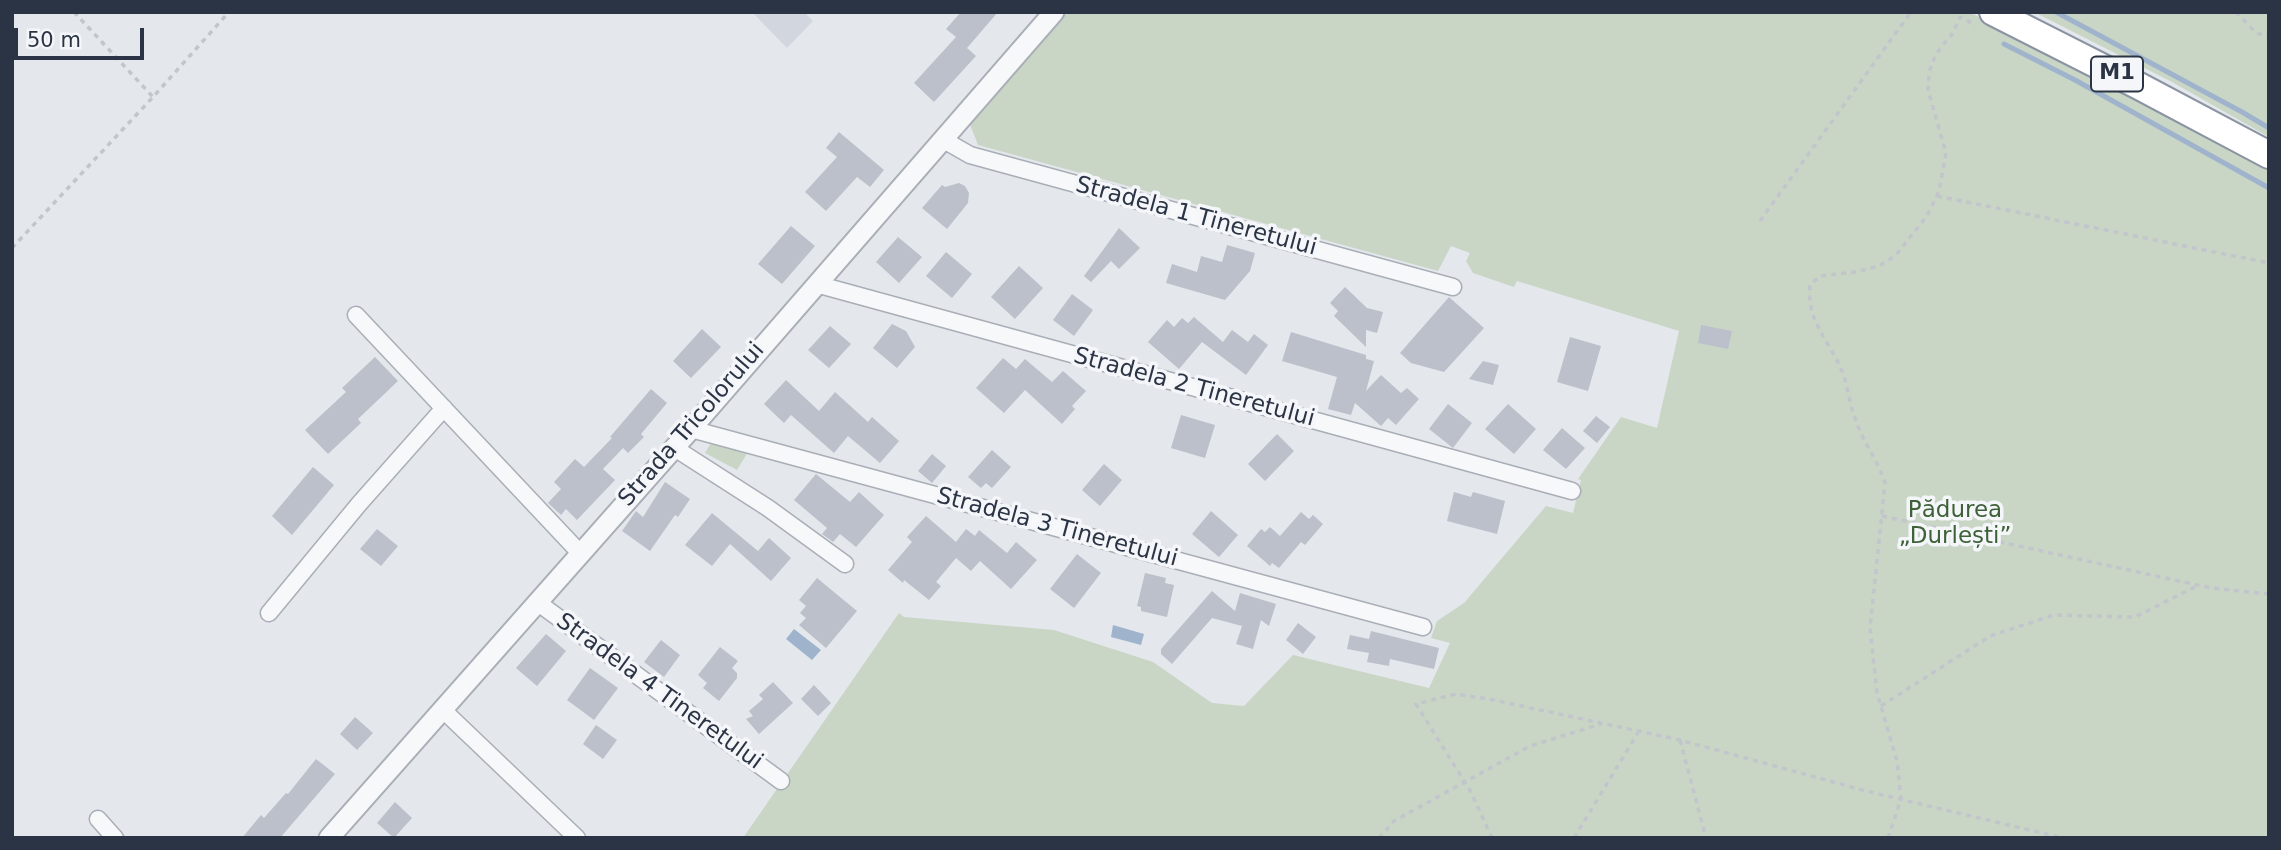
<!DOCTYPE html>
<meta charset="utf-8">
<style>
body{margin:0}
#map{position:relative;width:2281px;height:850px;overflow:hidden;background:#e4e7ec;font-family:"DejaVu Sans",sans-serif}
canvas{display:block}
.frame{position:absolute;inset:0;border:14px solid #2b3445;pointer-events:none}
.scale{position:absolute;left:14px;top:28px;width:130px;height:32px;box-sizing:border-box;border:4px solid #2b3445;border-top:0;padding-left:9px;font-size:21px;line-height:24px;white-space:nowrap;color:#2b3445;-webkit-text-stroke:5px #f4f6f9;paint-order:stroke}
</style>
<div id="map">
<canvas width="2281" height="850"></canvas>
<div class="frame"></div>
<div class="scale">50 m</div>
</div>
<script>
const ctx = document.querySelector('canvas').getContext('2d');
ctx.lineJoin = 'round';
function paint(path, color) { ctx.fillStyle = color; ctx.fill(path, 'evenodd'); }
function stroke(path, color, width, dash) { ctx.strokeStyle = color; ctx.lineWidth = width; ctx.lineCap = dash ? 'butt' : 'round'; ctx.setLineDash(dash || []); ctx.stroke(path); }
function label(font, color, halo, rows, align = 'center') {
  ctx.font = font + ' "DejaVu Sans",sans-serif'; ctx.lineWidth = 7; ctx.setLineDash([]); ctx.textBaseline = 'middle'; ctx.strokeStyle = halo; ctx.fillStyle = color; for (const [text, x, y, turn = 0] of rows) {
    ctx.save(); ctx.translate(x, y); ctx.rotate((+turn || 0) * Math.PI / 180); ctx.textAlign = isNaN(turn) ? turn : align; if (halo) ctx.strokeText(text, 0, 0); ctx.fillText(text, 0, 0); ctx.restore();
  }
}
paint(new Path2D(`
 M752,12H804L813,21L787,48Z`), '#d2d6de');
paint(new Path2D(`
 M1067,12H1969L2269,169V838H743L899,613L904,617L1054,630L1153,662L1212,703L1244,706L1293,655L1429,688L1450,643L1431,638L1437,621L1464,603L1546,506L1573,513L1581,480L1578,479L1621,417L1657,428L1679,331L1517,281L1514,287L1473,273L1466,261L1470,253L1451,246L1438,271L978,145L969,122L1022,59Z
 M2034,12H2269V137L2172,82Z
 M711,443L748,452L737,470L705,453Z`), '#c9d6c5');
paint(new Path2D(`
 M1113,625L1144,634L1141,645L1111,637Z
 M794,629L821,650L812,660L786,639Z`), '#9fb4cc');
stroke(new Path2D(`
 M2056,12L2242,112L2269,128
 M2004,44L2075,80L2269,188`), '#9fb4cc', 5);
paint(new Path2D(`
 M961,12H998L967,48L976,56L934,102L914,83L956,37L946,29Z
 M839,132L884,170L870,187L857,177L826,211L805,192L837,157L826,148Z
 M959,183L965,186L969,193L968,203L947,229L922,208L942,185L945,187Z
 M791,226L815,246L782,284L758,264Z
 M1119,228L1140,248L1119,269L1111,261L1091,282L1084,276Z
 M898,237L922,257L899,283L876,262Z
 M1227,245L1255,253L1250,271L1225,300L1166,283L1172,264L1197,272L1201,256L1222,262Z
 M946,252L972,274L952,298L926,276Z
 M1019,266L1043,288L1015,319L991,297Z
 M1345,287L1367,308L1383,312L1377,333L1366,330V347L1334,316L1338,311L1330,303Z
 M1072,294L1093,310L1074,336L1053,320Z
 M1449,297L1484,328L1444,372L1411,363L1400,353Z
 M1194,317L1223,342L1232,330L1248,342L1254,334L1268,345L1246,375L1202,342L1179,369L1148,342L1167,320L1174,327L1182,318L1188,323Z
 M892,324L906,331L915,347L897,368L873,348Z
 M1701,325L1732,331L1728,349L1698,343Z
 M830,326L851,344L829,368L808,350Z
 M702,329L721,347L691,378L673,361Z
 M1291,332L1366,355V359L1374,361L1366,391L1381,375L1401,393L1407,388L1419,399L1396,425L1388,418L1381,426L1355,403L1351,415L1328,409L1337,377L1282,361Z
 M1570,337L1601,346L1588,391L1557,382Z
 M375,357L398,381L358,419L361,423L328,454L305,430L346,392L342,388Z
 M1003,358L1016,369L1025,359L1052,382L1063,371L1086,391L1072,406L1075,409L1062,424L1025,390L1004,413L976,388Z
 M1483,361L1499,365L1493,385L1469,379Z
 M786,380L819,411L835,392L868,422L872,417L899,441L880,463L848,436L834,453L791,415L784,423L764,404Z
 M651,389L667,403L641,434L644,437L628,453L623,448L603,469L615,480L577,520L566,509L561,515L548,503L561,489L554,482L575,459L584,467L612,438L610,437Z
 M1448,404L1472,423L1453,448L1429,429Z
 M1508,404L1536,429L1514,454L1485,429Z
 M1181,415L1215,425L1205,458L1171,448Z
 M1596,416L1610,427L1597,443L1583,431Z
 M1562,428L1585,448L1566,469L1543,450Z
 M1277,434L1294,451L1265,481L1248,464Z
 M992,450L1011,467L992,488L986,483L981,488L968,477Z
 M932,454L946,466L932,483L918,471Z
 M1104,464L1122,480L1100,506L1082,490Z
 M313,467L334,485L292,535L272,516Z
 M816,474L850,502L859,492L884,515L856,547L840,534L833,542L822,534L827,528L794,500Z
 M665,482L690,499L678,517L675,515L650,551L622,531L636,511L643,517Z
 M1454,492L1471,497L1473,492L1505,501L1497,534L1447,521Z
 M1211,511L1238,535L1219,557L1192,534Z
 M1301,512L1309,519L1313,515L1323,524L1305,545L1301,542L1279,568L1272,563L1270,566L1247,546L1261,529L1265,532L1270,527L1280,536Z
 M712,513L758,551L769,538L791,558L771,581L730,544L712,566L685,545Z
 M926,516L956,542L966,529L975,536L979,530L1007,553L1016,542L1037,560L1011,589L980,561L971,571L956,558L936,582L941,586L929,600L904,580L903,583L888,570L912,542L907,537Z
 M377,529L398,546L381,566L360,549Z
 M1077,554L1101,573L1074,608L1050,589Z
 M1145,573L1166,578L1165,583L1174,585L1167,617L1141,611V607L1137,606Z
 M817,578L857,611L826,648L799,625L806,618L800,613L806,606L799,600Z
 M1212,591L1235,611L1240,593L1276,604L1269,626L1261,620L1253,649L1236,644L1242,626L1212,618L1172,664L1161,654V649Z
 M1298,623L1316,637L1303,654L1286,640Z
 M1371,631L1439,648L1434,669L1390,659L1389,666L1367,662L1369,653L1347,649L1350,635L1369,639Z
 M546,634L566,651L537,686L516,668Z
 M661,640L680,655L664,677L644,662Z
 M720,647L738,661L732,668L737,673V678L719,701L703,688L707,683L698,675Z
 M590,668L618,688L594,720L567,700Z
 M773,682L793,703L759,734L746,719L753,716L749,711L763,699L759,695Z
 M814,685L831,703L818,716L801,699Z
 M355,717L373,733L357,750L340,734Z
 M596,725L617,740L603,759L583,744Z
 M316,759L335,774L280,838H242L261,815L264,818L286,793L288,794Z
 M395,802L412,818L394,838L377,823Z`), '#bbc0ca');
const minor = new Path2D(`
 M942,139L970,155L1453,287
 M816,284L1572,491
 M356,315L580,553
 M691,429L1423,627
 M673,447L768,508L845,564
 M537,602L781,781
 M269,613L359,504L444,408
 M442,709L577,838
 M98,819L115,838`);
const tertiary = new Path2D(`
 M329,838L691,429L1054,12`);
const trunk = new Path2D(`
 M1993,12L2139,86L2269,155`);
stroke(minor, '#a9aeb7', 19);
stroke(tertiary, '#a9aeb7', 23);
stroke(trunk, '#8b94a3', 30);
stroke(new Path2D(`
 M74,12L153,97
 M2236,12L2256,33L2269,36
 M1937,196L2269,263
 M1760,221L1911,12
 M12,248L153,97L229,12
 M1882,516L2211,588L2269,594
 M1881,706L1990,636L2054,615L2135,617L2197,586
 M1680,740L1706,838
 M1379,838L1394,821L1530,746L1601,724
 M1492,838L1471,792L1416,704L1456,694L1489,699L1680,740L1866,791L2063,838
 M1574,838L1639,731
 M1888,838L1901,799L1897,761L1877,693L1870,628L1885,483C1878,460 1862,441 1855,418C1849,403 1848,386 1842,371C1829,340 1806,321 1810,285L1820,276L1856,272L1879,266L1895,256L1927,216L1939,191L1946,153L1928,90L1929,72L1936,54L1953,33L1960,17L1976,25`), '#c2c5cb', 3.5, [5, 5]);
stroke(minor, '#f7f8fa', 16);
stroke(tertiary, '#f7f8fa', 19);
stroke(trunk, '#fff', 26);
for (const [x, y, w] of [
 [2117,74,52]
]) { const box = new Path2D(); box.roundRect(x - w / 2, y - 17.5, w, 35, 5); ctx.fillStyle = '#f4f6f9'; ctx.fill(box); stroke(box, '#2b3445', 2); }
label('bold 21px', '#2b3445', null, [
 ["M1",2117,74]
]);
label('23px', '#2b3445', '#f4f6f9', [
 ["Stradela 1 Tineretului",1196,217,15],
 ["Stradela 2 Tineretului",1194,388,15],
 ["Strada Tricolorului",692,425,-49],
 ["Stradela 3 Tineretului",1057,528,15],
 ["Stradela 4 Tineretului",659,692,36]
]);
label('23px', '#3f6138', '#f4f6f9', [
 ["Pădurea",1955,511],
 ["„Durlești”",1955,537]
]);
</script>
